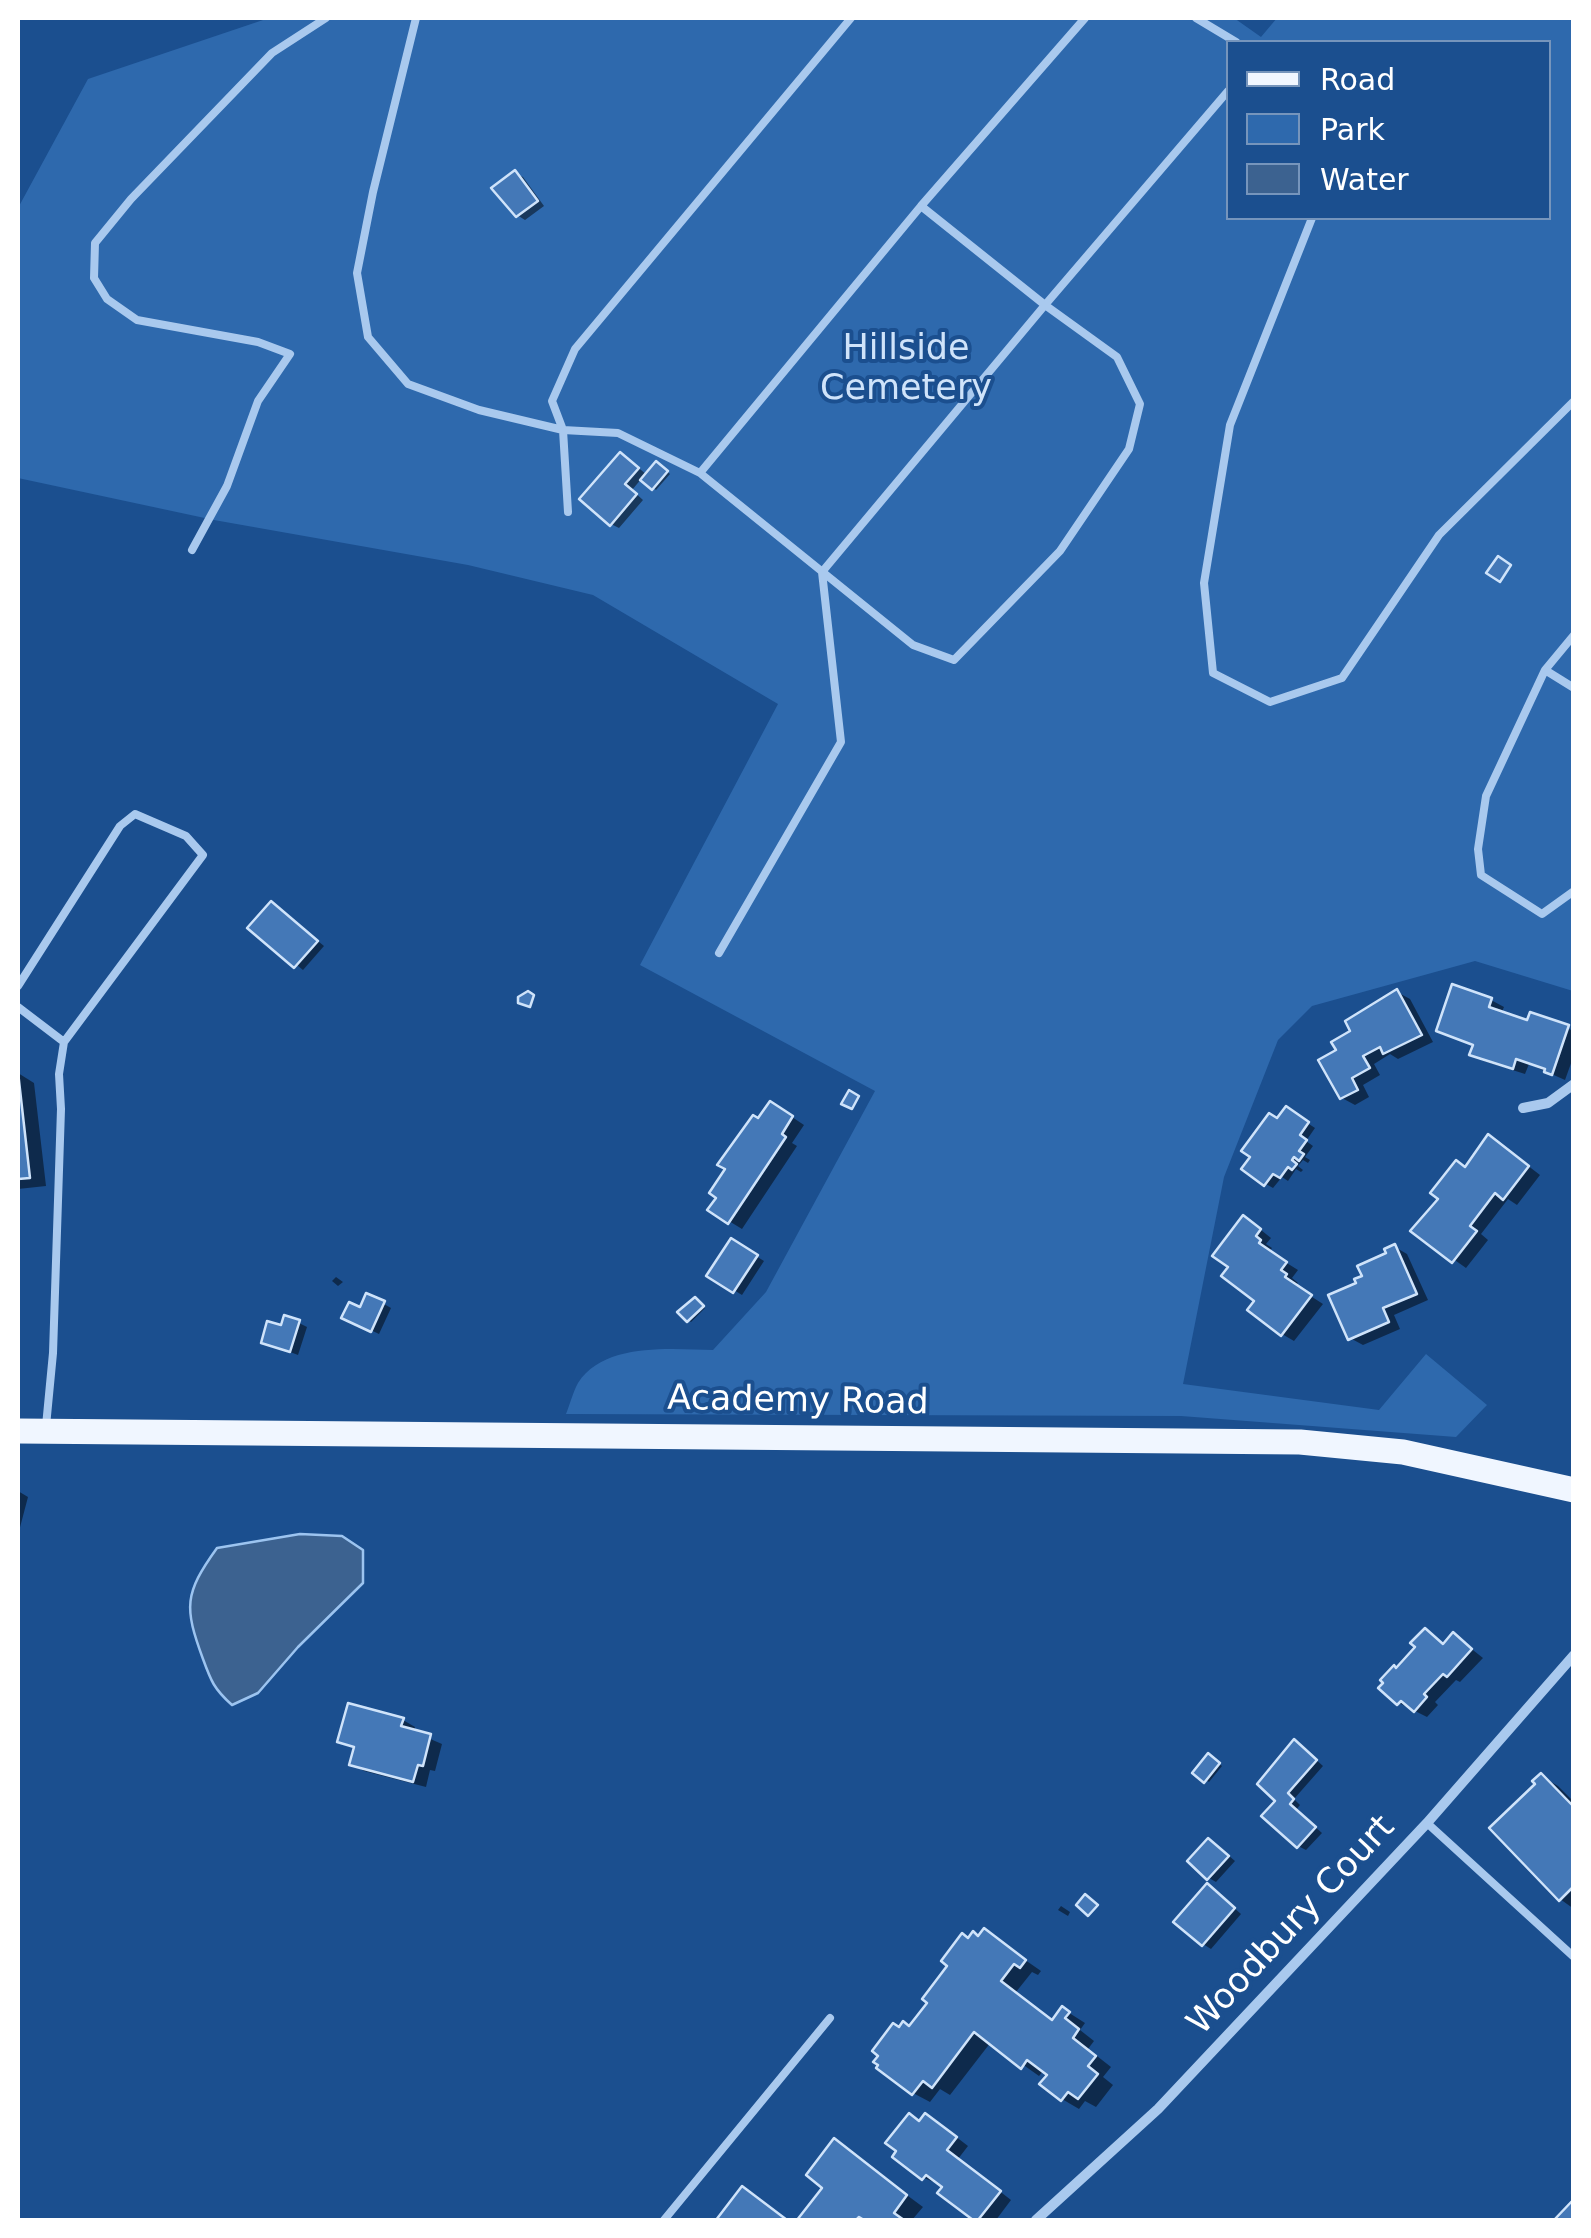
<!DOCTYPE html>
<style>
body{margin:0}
#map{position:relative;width:1591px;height:2238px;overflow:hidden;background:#1b4f8f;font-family:"DejaVu Sans",sans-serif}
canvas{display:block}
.frame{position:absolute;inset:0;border:20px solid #fff;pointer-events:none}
.legend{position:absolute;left:1226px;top:40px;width:325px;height:180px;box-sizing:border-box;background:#1b4f8f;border:2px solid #7695bc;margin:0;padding:12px 18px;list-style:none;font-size:30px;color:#fff}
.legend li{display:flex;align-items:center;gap:20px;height:50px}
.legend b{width:50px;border:2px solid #7695bc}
</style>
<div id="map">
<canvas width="1591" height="2238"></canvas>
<div class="frame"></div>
<ul class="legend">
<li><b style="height:12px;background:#f0f6ff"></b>Road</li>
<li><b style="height:28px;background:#2e69ad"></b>Park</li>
<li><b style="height:28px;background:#3c6290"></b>Water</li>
</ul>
</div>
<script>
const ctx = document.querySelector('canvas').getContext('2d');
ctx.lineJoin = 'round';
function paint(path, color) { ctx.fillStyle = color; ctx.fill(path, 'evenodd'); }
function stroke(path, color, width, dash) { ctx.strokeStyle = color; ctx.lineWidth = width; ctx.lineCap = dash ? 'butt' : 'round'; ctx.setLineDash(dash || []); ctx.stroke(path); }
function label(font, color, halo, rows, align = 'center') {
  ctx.font = font + ' "DejaVu Sans",sans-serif'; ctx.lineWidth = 8; ctx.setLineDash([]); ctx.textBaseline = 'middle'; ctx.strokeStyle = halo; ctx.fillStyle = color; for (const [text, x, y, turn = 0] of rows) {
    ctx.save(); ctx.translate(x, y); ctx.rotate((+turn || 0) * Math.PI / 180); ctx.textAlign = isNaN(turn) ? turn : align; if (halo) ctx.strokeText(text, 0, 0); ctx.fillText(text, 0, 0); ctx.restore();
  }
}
paint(new Path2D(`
 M269,18H1234L1261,37L1277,18H1573V991L1475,961L1312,1006L1278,1040L1224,1177L1183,1384L1379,1410L1426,1354L1487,1405L1456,1437L1181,1416L566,1414C570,1404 573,1392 578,1383C604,1342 671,1349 713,1350L766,1292L875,1091L640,965L778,704L593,595L468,565L214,520L18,478V208L88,79ZM1228,42H1548V218H1228Z`), '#2e69ad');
const water = new Path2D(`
 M300,1534L342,1536L363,1550V1583L298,1647L258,1693L232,1705C214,1689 211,1681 203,1659C184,1607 184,1594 217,1548Z`);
paint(water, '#3c6290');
stroke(water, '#9cc4f0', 2.5);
paint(new Path2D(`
 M515,173L523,177L544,206L525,220L517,215Z
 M628,459L647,475L660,465L670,474L656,490L642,478L632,490L643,500L619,528L611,524Z
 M279,909L324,946L303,970L250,927Z
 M1397,992L1410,999L1433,1042L1398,1059L1390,1054L1374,1064L1380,1075L1363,1085L1369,1097L1355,1105L1342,1098L1339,1051L1354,1032Z
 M1491,1000L1504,1007L1501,1014L1528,1024L1531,1015L1574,1031V1055L1565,1080L1529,1064L1525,1074L1484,1061L1472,1054L1475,1046L1439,1030Z
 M18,1073L34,1083L46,1186L18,1189Z
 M783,1111L804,1125L792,1143L797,1146L742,1229L711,1210L758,1120Z
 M1294,1114L1315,1128L1306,1141L1313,1146L1305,1157L1310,1160L1308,1163L1303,1160L1298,1166L1303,1170L1301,1172L1296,1169L1288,1181L1282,1177L1273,1188L1266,1184L1278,1121Z
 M1501,1145L1540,1175L1517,1205L1508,1199L1481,1234L1488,1240L1466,1268L1414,1231L1466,1169Z
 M1256,1226L1271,1238L1266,1244L1272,1248L1269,1252L1298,1270L1292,1278L1298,1283L1295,1286L1323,1304L1294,1341L1282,1334L1258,1300L1225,1275Z
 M732,1241L764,1261L742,1295L710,1275Z
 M1395,1247L1407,1254L1428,1300L1394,1315L1400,1329L1363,1345L1350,1338L1359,1284Z
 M336,1277L343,1282L338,1286L332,1281Z
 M698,1302L705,1308L691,1322L688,1320Z
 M384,1304L391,1308L379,1334L352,1321L361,1310Z
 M299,1323L307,1327L298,1355L264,1342Z
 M18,1491L28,1497L18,1535Z
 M1425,1631L1445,1645L1454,1635L1483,1658L1460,1682L1456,1680L1435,1702L1438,1705L1427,1717L1399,1703L1398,1670L1419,1647Z
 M403,1720L415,1727L414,1732L442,1744L435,1771L430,1770L426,1787L364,1771L352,1764L356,1749L340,1741Z
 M1302,1747L1323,1766L1294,1799L1300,1805L1296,1810L1322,1833L1306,1850L1298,1846L1278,1800Z
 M1209,1756L1222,1766L1209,1782L1196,1773Z
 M1541,1776L1558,1786L1574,1802V1909L1560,1899L1538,1784Z
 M1216,1845L1235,1861L1216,1882L1209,1878Z
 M1215,1891L1241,1914L1211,1949L1203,1944Z
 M1061,1906L1070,1912L1068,1916L1058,1910Z
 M985,1932L1041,1971L1038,1975L1032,1972L1016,1992L1054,2021L1063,2009L1085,2023L1080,2030L1094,2041L1088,2049L1111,2067L1103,2077L1113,2085L1096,2107L1085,2101L1079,2109L1062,2099L1050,2075L1044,2070L1039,2076L991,2042L950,2095L940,2089L930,2102L913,2093L900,2030L910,2028L969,1940L980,1938Z
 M921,2123H938L968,2146L958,2159L1011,2200L996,2220H977L941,2193L946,2187L924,2178L895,2156Z
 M835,2142L923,2207L912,2220H800L826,2187Z`), '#0007');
const building = new Path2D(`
 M515,170L538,201L516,217L491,188Z
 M620,452L639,468L625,484L637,494L610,526L579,499Z
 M656,461L668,471L652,490L640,480Z
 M1498,556L1511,565L1500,582L1486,573Z
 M271,901L318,941L294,968L247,928Z
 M1452,984L1492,998L1489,1007L1527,1020L1530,1012L1569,1025L1552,1075L1544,1072L1545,1069L1516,1059L1513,1069L1469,1055L1473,1045L1436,1031Z
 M1397,989L1422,1035L1383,1054L1380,1047L1363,1056L1370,1068L1352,1078L1358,1090L1340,1099L1318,1060L1336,1050L1331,1042L1350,1031L1345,1021Z
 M528,991L534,995L530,1007L518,1003V997Z
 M18,1072L30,1178L18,1179Z
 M849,1090L859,1096L852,1109L841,1104Z
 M770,1101L793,1116L782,1134L786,1137L728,1224L707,1210L716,1198L709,1193L725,1169L717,1165L753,1115L758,1118Z
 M1286,1106L1309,1122L1300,1135L1307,1140L1299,1151L1304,1154L1299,1161L1294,1157L1292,1160L1297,1164L1292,1170L1288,1167L1280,1178L1273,1174L1264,1186L1241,1169L1250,1157L1241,1151L1269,1113L1277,1118Z
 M1488,1134L1529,1166L1503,1200L1495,1193L1470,1226L1477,1231L1452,1263L1410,1231L1438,1199L1430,1193L1456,1160L1465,1167Z
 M1243,1215L1261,1229L1256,1236L1261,1240L1259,1243L1287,1262L1281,1270L1287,1274L1285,1277L1312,1295L1281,1336L1247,1310L1254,1301L1221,1276L1228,1267L1212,1256Z
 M731,1238L758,1255L733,1293L706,1276Z
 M1395,1244L1417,1294L1383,1308L1389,1322L1348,1340L1328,1295L1356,1283L1354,1279L1362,1276L1357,1266L1386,1253L1384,1249Z
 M366,1293L385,1301L371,1332L341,1318L349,1302L360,1307Z
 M695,1297L704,1306L687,1322L677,1312Z
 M284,1315L300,1320L290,1352L261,1343L267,1321L281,1325Z
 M1425,1628L1443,1644L1453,1632L1472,1649L1447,1677L1443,1674L1424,1694L1427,1697L1414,1712L1401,1701L1397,1705L1378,1688L1383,1683L1380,1680L1394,1665L1396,1668L1415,1647L1410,1643Z
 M348,1703L404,1718L401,1726L431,1734L423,1766L418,1765L413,1782L349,1765L354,1747L337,1742Z
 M1294,1739L1317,1760L1288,1793L1294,1799L1290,1804L1316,1827L1297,1848L1261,1816L1275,1801L1257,1784Z
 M1208,1753L1220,1763L1204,1783L1192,1773Z
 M1541,1773L1574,1807V1886L1559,1901L1489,1828L1535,1784L1532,1781Z
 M1208,1838L1229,1856L1207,1880L1187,1861Z
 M1207,1883L1235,1908L1202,1946L1173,1922Z
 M1085,1894L1098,1905L1088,1916L1076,1905Z
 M984,1928L1026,1960L1020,1968L1014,1964L1001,1981L1052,2020L1062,2006L1070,2012L1065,2018L1079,2029L1073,2038L1096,2056L1088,2066L1098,2074L1078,2099L1068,2092L1061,2101L1039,2084L1047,2075L1027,2060L1021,2069L974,2032L932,2088L923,2081L912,2095L876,2068L878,2065L873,2062L878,2056L872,2051L893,2023L899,2027L903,2021L909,2026L927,2003L922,1999L947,1966L941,1961L962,1933L968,1938L973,1931L978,1936Z
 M909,2113L919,2121L925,2113L957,2137L947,2150L1001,2191L978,2220H973L937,2193L942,2187L926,2175L922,2180L892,2157L896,2151L885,2143Z
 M834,2138L907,2195L894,2213L904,2220H864L859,2217L856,2220H797L822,2188L806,2175Z
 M742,2186L787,2220H716Z
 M1574,2199V2220H1554Z`);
paint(building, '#4478b7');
stroke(building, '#cfe3fa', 2.5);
stroke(new Path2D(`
 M416,18L373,192L357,273L368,337L408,384L479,410L563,430L568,512
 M851,18L575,349L552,401L563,430L618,433L700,473L913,645L954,660L1060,551L1129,449L1140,404L1117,357L1045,305L1228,91
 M1196,18L1236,42
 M1312,218L1230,425L1204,583L1213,673L1270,702L1342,678L1439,535L1574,401
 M700,473L921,206
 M192,550L227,486L258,401L290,354L258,342L137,320L107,299L94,278L95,243L131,199L272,53L326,18
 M1574,635L1545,670L1486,796L1478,849L1481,875L1542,914L1574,891
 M1545,670L1574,688
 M719,953L841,742L822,572L1045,305L921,206L1085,18
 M18,986L120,826L135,814L186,836L203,855L64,1042L59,1074L61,1109L53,1353L46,1426
 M18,1007L64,1042
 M1427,1823L1574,1957
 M664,2220L830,2018`), '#a9c9ee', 8);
stroke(new Path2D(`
 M1523,1108L1548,1103L1574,1084
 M1036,2220L1158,2109L1427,1823L1574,1655`), '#a9c9ee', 10);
stroke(new Path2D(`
 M18,1431L1300,1442L1403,1452L1574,1490`), '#f0f6ff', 25);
label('35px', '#cfe3fa', '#1b4f8f', [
 ["Hillside",906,350],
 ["Cemetery",906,390]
]);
label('35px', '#fff', '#1b4f8f', [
 ["Academy Road",798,1402,1],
 ["Woodbury Court",1292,1926,-47]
]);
</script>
